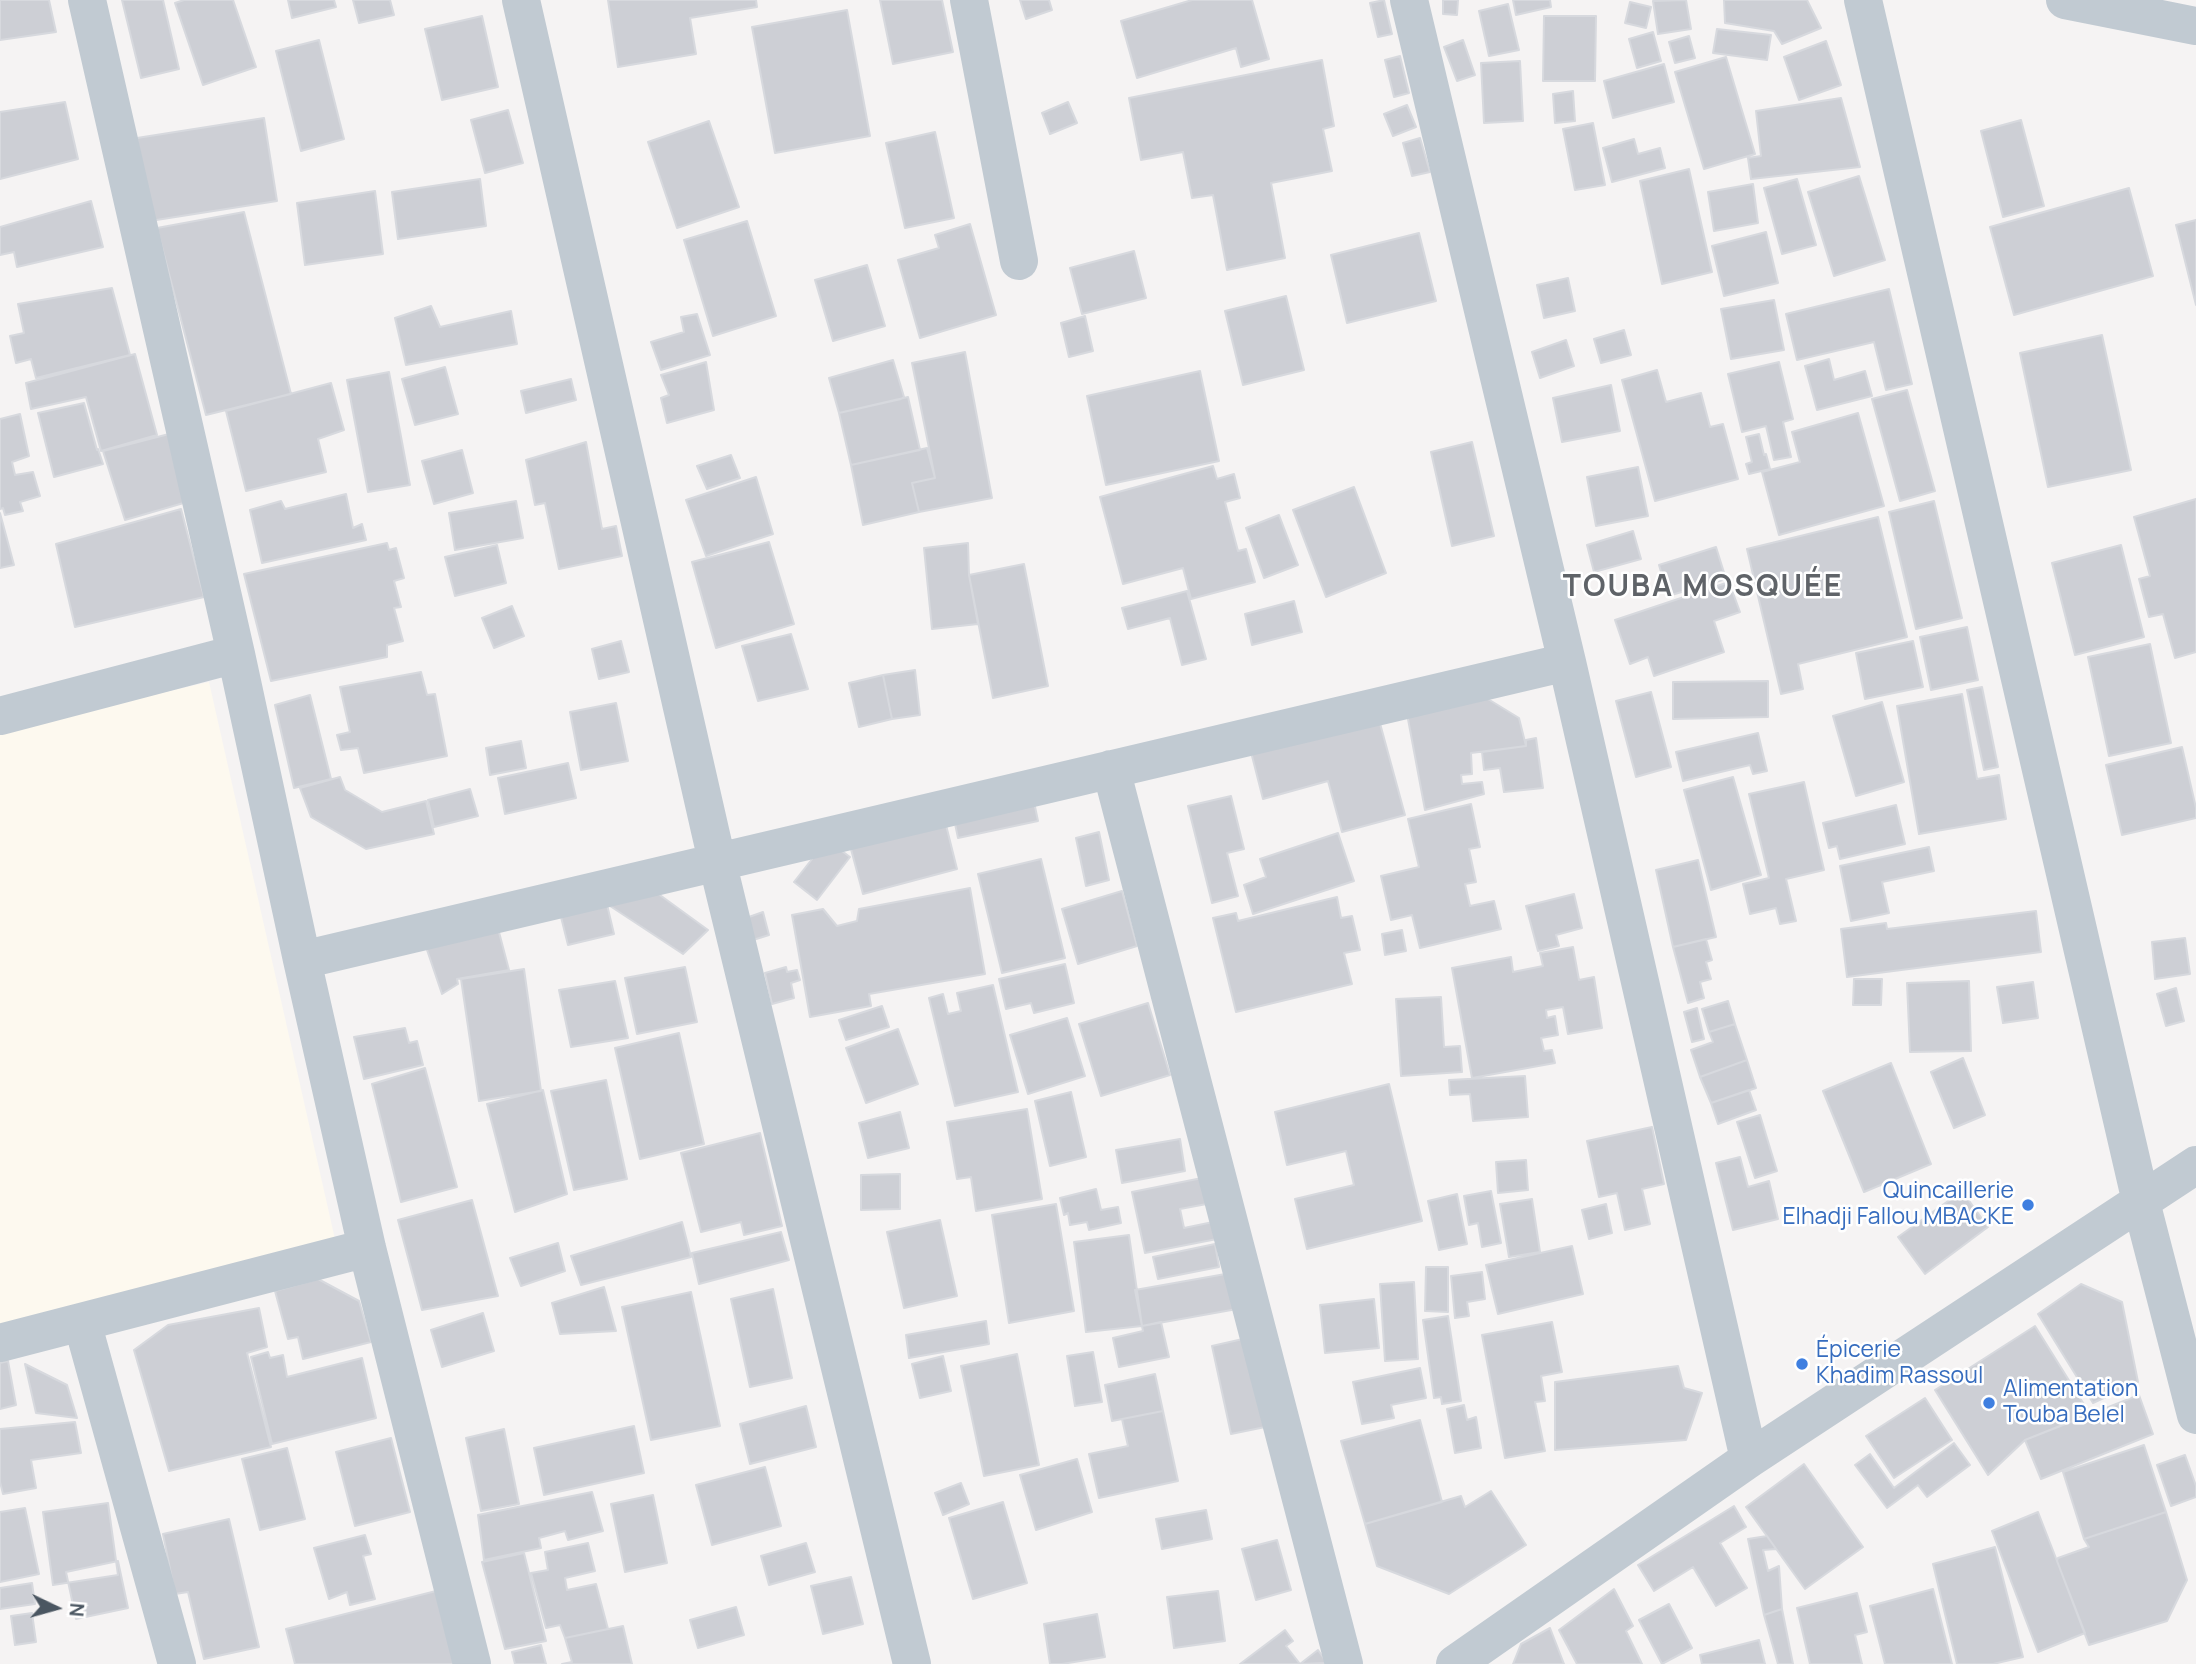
<!DOCTYPE html>
<meta charset="utf-8">
<style>
body{margin:0}
#map{position:relative;width:2196px;height:1664px;overflow:hidden;background:#f5f3f3;font-family:Manrope,sans-serif}
canvas{display:block}
.north{position:absolute;left:21px;top:1573px;width:70px;height:70px;-webkit-text-stroke:5px #fff;paint-order:stroke;rotate:95deg;font-size:19px;font-weight:700;line-height:28px;text-align:center;color:#4a5661}
.north::after{content:'';display:block;margin:auto;width:24px;height:32px;background:#4a5661;clip-path:polygon(50% 0,100% 100%,50% 72%,0 100%)}
</style>
<div id="map">
<canvas width="2196" height="1664"></canvas>
<div class="north">N</div>
</div>
<script>
const ctx = document.querySelector('canvas').getContext('2d');
ctx.lineJoin = 'round';
function paint(path, color) { ctx.fillStyle = color; ctx.fill(path, 'evenodd'); }
function stroke(path, color, width, dash) { ctx.strokeStyle = color; ctx.lineWidth = width; ctx.lineCap = dash ? 'butt' : 'round'; ctx.setLineDash(dash || []); ctx.stroke(path); }
function label(font, color, halo, rows, align = 'center') {
  ctx.font = font + ' Manrope,sans-serif'; ctx.lineWidth = 5; ctx.setLineDash([]); ctx.textBaseline = 'middle'; ctx.strokeStyle = halo; ctx.fillStyle = color; for (const [text, x, y, turn = 0] of rows) {
    ctx.save(); ctx.translate(x, y); ctx.rotate((+turn || 0) * Math.PI / 180); ctx.textAlign = isNaN(turn) ? turn : align; if (halo) ctx.strokeText(text, 0, 0); ctx.fillText(text, 0, 0); ctx.restore();
  }
}
paint(new Path2D(`
 M209,682L337,1248L0,1326V730Z`), '#fdf9ef');
const building = new Path2D(`
 M0,0H49L56,32L0,40Z
 M122,0H163L179,69L141,78Z
 M184,0H233L256,67L203,85L175,3Z
 M288,0H334L336,7L292,18Z
 M353,0H390L394,15L359,23Z
 M608,0H756L757,7L690,18L696,54L618,67Z
 M880,0H942L953,52L893,64Z
 M1020,0H1049L1052,10L1026,19Z
 M1192,0H1252L1269,59L1241,67L1236,48L1137,78L1121,21Z
 M1384,0L1392,34L1378,37L1370,3Z
 M1443,0H1458L1457,15L1443,14Z
 M1513,0H1550L1551,7L1516,15Z
 M1686,0L1691,29L1658,34L1653,1Z
 M1724,0H1807L1821,28L1782,44L1774,31L1725,23Z
 M1630,2L1651,7L1646,28L1625,23Z
 M1508,4L1519,50L1489,56L1479,11Z
 M847,10L870,136L775,153L752,27Z
 M482,16L498,87L442,100L425,29Z
 M1544,16H1596L1595,81H1543Z
 M1717,29L1771,35L1767,60L1713,53Z
 M1653,32L1661,61L1637,68L1629,39Z
 M1689,36L1695,58L1675,63L1669,42Z
 M319,40L344,139L301,151L276,51Z
 M1463,40L1475,75L1457,81L1444,47Z
 M1826,41L1841,85L1799,100L1784,57Z
 M1400,56L1409,93L1394,97L1385,60Z
 M1726,57L1755,154L1704,169L1675,72Z
 M1322,60L1334,126L1323,129L1332,171L1271,183L1285,258L1227,270L1213,195L1192,198L1183,152L1141,160L1129,98Z
 M1520,61L1523,121L1484,123L1481,63Z
 M1664,64L1674,102L1613,118L1604,81Z
 M1573,91L1575,121L1555,123L1553,94Z
 M1841,98L1860,167L1751,179L1748,158L1761,156L1756,111Z
 M65,102L78,159L0,179V112Z
 M1068,102L1077,123L1050,134L1042,113Z
 M1407,105L1416,127L1393,136L1384,114Z
 M508,110L523,163L485,173L471,120Z
 M264,118L277,201L150,221L137,138Z
 M2021,120L2044,206L2003,217L1981,131Z
 M709,121L739,207L677,228L648,142Z
 M1593,123L1605,185L1575,190L1563,129Z
 M935,132L954,218L905,228L886,143Z
 M1420,138L1430,172L1412,176L1403,143Z
 M1634,139L1638,154L1660,148L1665,168L1612,182L1603,148Z
 M1689,169L1712,272L1662,284L1640,181Z
 M1859,176L1885,260L1834,276L1808,192Z
 M480,179L486,226L398,239L392,192Z
 M1797,179L1816,245L1782,254L1764,188Z
 M1753,184L1758,223L1714,231L1708,192Z
 M2129,188L2153,276L2014,315L1990,227Z
 M375,191L383,254L305,265L297,203Z
 M91,201L103,247L17,267L14,252L0,255V227Z
 M244,212L291,394L206,415L157,228Z
 M2196,220V305L2176,225Z
 M747,221L776,316L713,336L684,240Z
 M970,224L996,315L920,338L898,260L939,248L935,235Z
 M1766,232L1778,283L1724,296L1712,246Z
 M1419,233L1436,301L1347,323L1331,255Z
 M1134,251L1146,298L1082,314L1070,268Z
 M867,265L885,326L833,341L815,280Z
 M1568,278L1575,311L1544,318L1537,285Z
 M112,288L130,355L36,378L31,359L16,363L10,336L24,333L18,304Z
 M1889,289L1912,384L1886,390L1874,342L1797,360L1786,314Z
 M1286,296L1304,370L1243,385L1225,311Z
 M1774,300L1784,350L1731,359L1721,309Z
 M431,306L440,327L511,311L517,344L406,365L395,318Z
 M697,314L710,355L661,370L651,342L684,332L681,317Z
 M1085,316L1093,351L1069,357L1061,323Z
 M1624,330L1631,355L1601,363L1594,339Z
 M2102,335L2131,470L2048,487L2020,353Z
 M1566,340L1574,366L1540,378L1532,352Z
 M965,352L992,498L919,512L912,483L935,478L912,363Z
 M135,354L157,435L101,451L86,397L31,409L26,383Z
 M1829,359L1834,380L1865,371L1872,396L1817,410L1805,366Z
 M893,360L904,397L901,399L839,413L829,378Z
 M706,362L714,410L667,423L661,398L669,395L661,375Z
 M1779,362L1793,419L1783,422L1791,457L1774,460L1766,426L1742,432L1728,374Z
 M445,367L458,414L415,425L402,379Z
 M1657,370L1666,402L1701,393L1710,427L1723,424L1738,479L1655,501L1622,380Z
 M1200,371L1219,461L1106,485L1087,396Z
 M389,372L410,485L368,492L347,380Z
 M571,379L576,400L526,413L521,391Z
 M331,383L344,430L318,439L326,472L246,491L226,411Z
 M1611,385L1620,431L1562,442L1553,398Z
 M1907,390L1935,491L1900,501L1872,399Z
 M908,397L920,450L851,465L839,413Z
 M84,403L97,450L98,449L103,464L54,477L38,413Z
 M1858,413L1884,506L1779,535L1762,472L1800,462L1792,432Z
 M20,414L29,456L12,462L15,475L33,472L40,496L20,502L23,511L5,515L3,508L0,509V419Z
 M169,434L187,502L125,520L103,451Z
 M1759,434L1764,455L1766,454L1770,469L1749,474L1746,464L1752,462L1746,437Z
 M586,442L602,529L616,526L622,556L559,569L545,503L535,505L526,460Z
 M1472,442L1494,536L1452,546L1431,452Z
 M927,448L935,478L912,483L919,512L863,525L851,465Z
 M462,450L473,493L434,504L422,461Z
 M731,455L740,478L707,489L697,466Z
 M1213,466L1217,479L1234,474L1240,498L1225,502L1238,551L1246,549L1255,582L1191,599L1183,568L1123,584L1100,497Z
 M1638,467L1648,516L1596,526L1587,477Z
 M756,477L773,534L706,556L686,500Z
 M1354,487L1386,573L1326,597L1293,510Z
 M346,494L353,528L362,524L366,540L262,563L250,510L281,501L285,509Z
 M2196,499V652L2175,658L2163,614L2149,617L2139,579L2150,576L2134,517Z
 M516,501L523,538L455,550L449,513Z
 M1934,501L1962,618L1916,629L1889,512Z
 M181,509L204,597L75,627L56,544Z
 M0,513L14,565L0,568Z
 M1279,515L1298,565L1264,578L1246,528Z
 M1878,517L1907,637L1798,664L1803,689L1781,694L1747,549Z
 M1633,531L1641,559L1594,572L1587,545Z
 M769,542L794,624L716,648L692,562Z
 M387,543L389,550L396,548L404,578L394,581L401,607L394,608L403,641L387,645V657L271,681L244,574Z
 M968,543L969,575L978,624L932,629L924,548Z
 M497,545L506,583L455,596L445,557Z
 M2121,545L2144,637L2075,655L2052,563Z
 M1716,547L1726,579L1668,596L1659,565Z
 M1024,564L1048,686L993,698L969,575Z
 M1729,582L1740,612L1714,621L1724,652L1654,676L1648,657L1630,664L1615,620Z
 M1187,591L1206,659L1182,665L1170,618L1128,629L1122,608Z
 M1294,601L1302,632L1252,645L1245,614Z
 M512,606L524,636L494,648L482,618Z
 M1967,627L1978,680L1931,690L1920,637Z
 M791,634L808,689L758,701L742,646Z
 M621,641L629,672L599,679L592,649Z
 M1913,641L1923,687L1865,699L1856,653Z
 M2150,644L2171,743L2109,756L2088,657Z
 M915,670L920,715L892,719L883,675Z
 M421,672L427,695L435,694L447,756L364,773L358,748L341,750L337,735L350,732L340,687Z
 M883,675L892,719L859,727L849,683Z
 M1768,681V717L1673,719V682Z
 M1982,687L1998,767L1984,770L1967,690Z
 M1470,688L1519,718L1526,746L1471,753L1472,774L1461,775L1462,784L1482,782L1484,794L1425,810L1405,703Z
 M1651,692L1671,767L1636,777L1616,701Z
 M1962,694L1977,779L1999,775L2006,819L1919,834L1897,706Z
 M310,695L331,779L294,788L275,705Z
 M1882,702L1904,782L1856,796L1833,716Z
 M616,703L628,761L581,770L570,712Z
 M1378,716L1405,815L1342,832L1328,781L1263,799L1251,752Z
 M1758,733L1767,771L1753,774L1750,765L1683,781L1676,752Z
 M1536,738L1543,788L1504,792L1500,768L1484,770L1482,752L1526,746V740Z
 M521,741L526,768L490,775L486,748Z
 M2182,747L2196,808V818L2122,835L2106,765Z
 M568,763L576,798L505,814L498,778Z
 M340,777L345,790L382,812L426,801L434,834L366,849L311,817L300,788Z
 M1733,777L1761,875L1711,890L1684,790Z
 M1804,782L1824,870L1786,879L1796,921L1780,924L1776,908L1750,914L1743,884L1769,878L1749,794Z
 M470,789L478,816L434,827L428,800Z
 M1231,796L1244,849L1227,853L1238,896L1212,903L1188,806Z
 M1033,797L1038,821L958,838L953,814Z
 M1471,804L1480,847L1469,849L1476,882L1465,884L1470,906L1494,901L1501,929L1420,948L1412,915L1391,920L1381,876L1419,867L1408,819Z
 M1896,805L1905,844L1840,859L1837,846L1829,848L1823,823Z
 M943,813L957,869L863,894L848,838Z
 M1099,832L1109,880L1086,886L1076,838Z
 M1338,833L1354,881L1253,914L1244,885L1266,877L1260,859Z
 M827,840L850,857L817,900L794,882Z
 M1929,847L1934,871L1882,882L1889,913L1851,921L1840,866Z
 M1041,859L1065,958L1002,973L978,874Z
 M1698,860L1716,937L1673,947L1656,870Z
 M642,882L708,930L683,954L607,904Z
 M970,888L985,974L869,994L871,1006L810,1017L792,915L823,909L837,926L857,921L859,909Z
 M1122,891L1137,946L1078,964L1062,909Z
 M604,892L614,934L568,945L558,905Z
 M1574,894L1582,928L1556,935L1559,946L1538,951L1526,906Z
 M1337,897L1341,918L1352,916L1360,950L1344,953L1352,984L1236,1012L1213,918L1236,913L1238,921Z
 M2036,911L2041,952L1847,977L1841,929L1886,923L1887,929Z
 M763,912L769,935L753,940L746,918Z
 M495,917L509,970L457,979L458,984L442,994L424,941Z
 M1402,930L1406,951L1385,955L1382,934Z
 M2185,938L2190,974L2155,979L2152,942Z
 M1706,939L1712,960L1706,962L1711,979L1700,982L1704,998L1688,1003L1673,947Z
 M1573,947L1579,980L1594,977L1602,1028L1568,1034L1563,1007L1546,1010L1547,1018L1555,1016L1558,1035L1541,1038L1544,1051L1552,1050L1555,1063L1472,1078L1452,968L1511,957L1513,972L1543,966L1540,953Z
 M1065,964L1074,1003L1034,1013L1031,1003L1006,1009L999,979Z
 M685,967L697,1022L637,1034L625,978Z
 M786,967L787,972L797,970L800,980L791,983L794,998L772,1004L765,973Z
 M524,969L541,1091L479,1101L461,979Z
 M1854,979H1882L1881,1005H1853Z
 M615,981L628,1038L571,1047L559,990Z
 M1969,981L1971,1051L1910,1052L1907,983Z
 M2033,982L2038,1018L2003,1023L1997,987Z
 M993,985L1018,1092L955,1106L929,998L943,994L948,1014L961,1011L957,993Z
 M2176,988L2184,1021L2166,1026L2157,994Z
 M1441,997L1444,1047L1460,1046L1462,1072L1401,1076L1396,999Z
 M1728,1001L1735,1024L1709,1032L1702,1009Z
 M1148,1003L1170,1075L1101,1096L1079,1024Z
 M882,1006L889,1027L846,1040L839,1020Z
 M1697,1008L1704,1039L1692,1042L1684,1012Z
 M1067,1018L1085,1076L1028,1094L1010,1035Z
 M1735,1024L1747,1060L1700,1077L1691,1050L1713,1042L1709,1032Z
 M405,1028L409,1043L417,1041L423,1065L364,1079L354,1037Z
 M898,1029L918,1084L866,1103L846,1048Z
 M679,1033L704,1144L640,1159L615,1048Z
 M1963,1058L1985,1115L1954,1128L1931,1072Z
 M1747,1060L1756,1088L1711,1103L1700,1077Z
 M1891,1063L1931,1164L1864,1192L1823,1091Z
 M425,1068L457,1187L401,1202L372,1084Z
 M1525,1076L1528,1117L1473,1121L1470,1094L1450,1095L1449,1080Z
 M606,1080L627,1179L574,1190L551,1091Z
 M1389,1084L1422,1221L1307,1249L1295,1199L1354,1185L1346,1151L1287,1165L1275,1112Z
 M543,1090L567,1194L515,1212L487,1104Z
 M1749,1090L1756,1110L1718,1124L1711,1103Z
 M1071,1092L1086,1157L1050,1166L1035,1101Z
 M1027,1109L1042,1199L976,1211L971,1177L957,1179L947,1122Z
 M900,1112L909,1148L868,1158L859,1123Z
 M1760,1115L1777,1171L1755,1178L1737,1122Z
 M1652,1127L1664,1184L1642,1189L1650,1224L1625,1230L1617,1193L1599,1197L1587,1141Z
 M760,1133L782,1226L744,1235L741,1222L701,1232L681,1153Z
 M1180,1139L1185,1171L1122,1183L1116,1150Z
 M1740,1157L1748,1187L1769,1181L1778,1219L1733,1230L1716,1163Z
 M1526,1160L1528,1190L1498,1193L1496,1162Z
 M900,1174V1209L861,1210V1175Z
 M1207,1177L1212,1203L1180,1209L1184,1228L1213,1222L1217,1239L1145,1253L1132,1192Z
 M1096,1189L1101,1210L1118,1207L1121,1223L1089,1230L1087,1222L1070,1225L1068,1213L1064,1215L1060,1198Z
 M1491,1191L1501,1243L1482,1247L1478,1223L1469,1225L1464,1196Z
 M1962,1191L1988,1227L1925,1274L1898,1237Z
 M1457,1194L1467,1244L1439,1250L1428,1201Z
 M1532,1199L1540,1252L1509,1257L1500,1204Z
 M472,1200L498,1296L422,1310L398,1220Z
 M1056,1204L1074,1311L1009,1323L992,1215Z
 M1606,1204L1612,1233L1589,1239L1582,1210Z
 M940,1220L957,1296L904,1308L887,1232Z
 M682,1222L691,1257L581,1285L571,1256Z
 M781,1232L789,1260L699,1284L692,1253Z
 M1129,1235L1142,1326L1086,1332L1074,1242Z
 M558,1243L565,1271L521,1286L510,1258Z
 M1215,1244L1219,1267L1158,1279L1153,1257Z
 M1572,1246L1583,1294L1498,1314L1486,1265Z
 M1426,1267H1448V1312L1425,1311Z
 M1482,1272L1485,1299L1467,1302L1469,1316L1455,1318L1451,1276Z
 M1231,1273L1237,1309L1142,1326L1135,1290Z
 M318,1279L359,1301L371,1342L303,1359L298,1337L288,1339L275,1291Z
 M1414,1282L1418,1359L1385,1361L1380,1284Z
 M2081,1284L2122,1302L2138,1382L2093,1403L2038,1314Z
 M604,1287L616,1331L560,1334L552,1303Z
 M773,1289L792,1378L750,1387L731,1299Z
 M691,1292L720,1426L651,1440L622,1307Z
 M1374,1299L1379,1348L1325,1353L1320,1305Z
 M259,1308L267,1347L247,1353L271,1447L169,1471L134,1350L168,1325Z
 M483,1313L494,1351L442,1367L431,1330Z
 M1448,1316L1461,1401L1442,1404L1441,1397L1434,1398L1423,1320Z
 M986,1321L989,1344L909,1358L906,1335Z
 M1161,1322L1169,1357L1119,1367L1113,1338L1143,1331L1142,1326Z
 M1552,1322L1562,1372L1541,1376L1545,1401L1535,1402L1545,1451L1505,1458L1482,1335Z
 M2035,1326L2090,1414L2025,1440L1988,1475L1935,1390Z
 M1256,1336L1275,1425L1231,1434L1212,1346Z
 M268,1352L270,1358L283,1355L287,1377L362,1358L376,1418L272,1444L251,1357Z
 M1093,1352L1102,1402L1075,1406L1067,1356Z
 M1017,1354L1039,1465L984,1476L961,1366Z
 M943,1356L951,1391L920,1398L912,1364Z
 M8,1361L16,1405L0,1409V1363Z
 M25,1364L67,1385L77,1418L36,1413Z
 M1678,1366L1684,1388L1702,1393L1686,1440L1555,1450V1382Z
 M1420,1368L1426,1398L1391,1405L1394,1418L1362,1424L1353,1382Z
 M1155,1374L1163,1411L1112,1421L1105,1385Z
 M2139,1395L2153,1434L2041,1479L2025,1440Z
 M1925,1398L1952,1440L1894,1478L1866,1436Z
 M1464,1405L1467,1420L1476,1417L1481,1448L1455,1453L1447,1409Z
 M806,1406L816,1447L750,1464L740,1424Z
 M1163,1411L1178,1481L1099,1498L1089,1454L1128,1446L1122,1419Z
 M1420,1420L1442,1502L1365,1524L1341,1441Z
 M75,1422L81,1453L31,1460L36,1488L3,1494L0,1482V1429Z
 M634,1426L644,1473L544,1495L534,1448Z
 M504,1429L519,1504L481,1511L466,1438Z
 M391,1438L410,1512L355,1526L336,1452Z
 M1954,1443L1970,1465L1927,1497L1918,1485L1887,1508L1855,1465L1870,1454L1894,1488Z
 M2144,1445L2166,1512L2084,1539L2063,1472Z
 M287,1448L305,1519L260,1530L242,1459Z
 M2185,1455L2196,1486V1497L2171,1506L2157,1465Z
 M1077,1459L1092,1512L1036,1530L1020,1475Z
 M1804,1464L1863,1547L1805,1589L1746,1507Z
 M765,1467L781,1526L712,1545L696,1485Z
 M961,1483L969,1504L943,1515L935,1493Z
 M1491,1491L1526,1545L1449,1594L1377,1566L1365,1524L1461,1496L1465,1507Z
 M592,1492L603,1531L568,1540L565,1531L539,1538L541,1548L484,1560L478,1515Z
 M653,1495L667,1563L625,1572L611,1504Z
 M1003,1502L1027,1583L973,1599L949,1518Z
 M108,1503L118,1575L53,1585L43,1512Z
 M1734,1506L1746,1527L1720,1543L1747,1588L1716,1606L1693,1567L1654,1591L1638,1565Z
 M25,1508L39,1574L0,1582V1512Z
 M1206,1510L1212,1539L1162,1549L1156,1519Z
 M2038,1512L2085,1633L2038,1652L1992,1531Z
 M2166,1512L2187,1580L2167,1621L2089,1645L2057,1561L2058,1558L2089,1547L2084,1539Z
 M229,1519L259,1647L204,1659L188,1592L175,1594L163,1534Z
 M365,1535L371,1554L363,1556L375,1599L350,1605L347,1592L329,1599L314,1548Z
 M1767,1536L1776,1549L1763,1550L1768,1571L1779,1566L1782,1609L1764,1615L1748,1539Z
 M1277,1540L1291,1590L1256,1600L1242,1549Z
 M588,1543L595,1571L565,1578L567,1590L596,1584L608,1629L565,1638L560,1625L546,1628L531,1573L548,1570L545,1552Z
 M806,1543L815,1572L769,1585L761,1556Z
 M1995,1547L2023,1657L1993,1664H1957L1933,1564Z
 M524,1553L546,1641L505,1649L482,1562Z
 M118,1561L128,1608L76,1619L66,1572Z
 M851,1577L863,1624L823,1634L811,1586Z
 M32,1583L35,1604L0,1609V1588Z
 M1614,1589L1633,1626L1626,1631L1642,1664H1577L1559,1630Z
 M1933,1589L1952,1664H1885L1870,1606Z
 M440,1590L458,1664H295L286,1629Z
 M1218,1591L1225,1641L1174,1648L1167,1597Z
 M1857,1593L1867,1632L1855,1635L1862,1664H1810L1797,1608Z
 M1669,1604L1692,1648L1662,1664L1639,1620Z
 M736,1607L744,1635L698,1648L690,1620Z
 M1782,1609L1793,1664H1778L1764,1615Z
 M32,1613L36,1642L15,1645L11,1616Z
 M1097,1614L1105,1657L1062,1664H1050L1044,1624Z
 M623,1626L632,1664H562L572,1662L565,1638Z
 M1550,1628L1564,1664H1513L1521,1644Z
 M1285,1630L1293,1641L1286,1646L1300,1664H1240Z
 M1759,1640L1765,1664H1702L1700,1655Z
 M541,1645L546,1664H515L512,1652Z
 M1318,1650L1327,1663L1300,1664Z`);
paint(building, '#cdcfd5');
stroke(building, '#d7d9de', 2);
stroke(new Path2D(`
 M87,0L236,654L302,960L367,1248L472,1664
 M521,0L717,861L912,1664
 M969,0L1019,261
 M1409,0L1567,662L1749,1459
 M1863,0L2141,1202L2196,1415
 M0,716L236,654
 M1111,769L1344,1664
 M302,960L1567,662
 M82,1322L177,1664
 M0,1343L367,1248
 M1455,1664L1749,1459L2196,1165`), '#c1cad2', 38);
stroke(new Path2D(`
 M2065,0L2196,26`), '#c1cad2', 38);
for (const [x, y, r, color] of [
 [2028,1205,7,"#3f7fe0"],
 [1802,1364,7,"#3f7fe0"],
 [1989,1403,7,"#3f7fe0"]
]) { const dot = new Path2D(); dot.arc(x, y, r, 0, 2 * Math.PI); ctx.fillStyle = color; ctx.fill(dot); stroke(dot, '#fff', 2.5); }
label('23px', '#366cbe', '#fff', [
 ["Quincaillerie",2014,1192,"right"],
 ["Elhadji Fallou MBACKE",2014,1218,"right"],
 ["Épicerie",1816,1351],
 ["Khadim Rassoul",1816,1377],
 ["Alimentation",2003,1390],
 ["Touba Belel",2003,1416]
], 'left');
ctx.letterSpacing = '2px';
label('bold 30px', '#5f6368', '#fff', [
 ["TOUBA MOSQUÉE",1703,588]
]);
ctx.letterSpacing = '0px';
</script>
